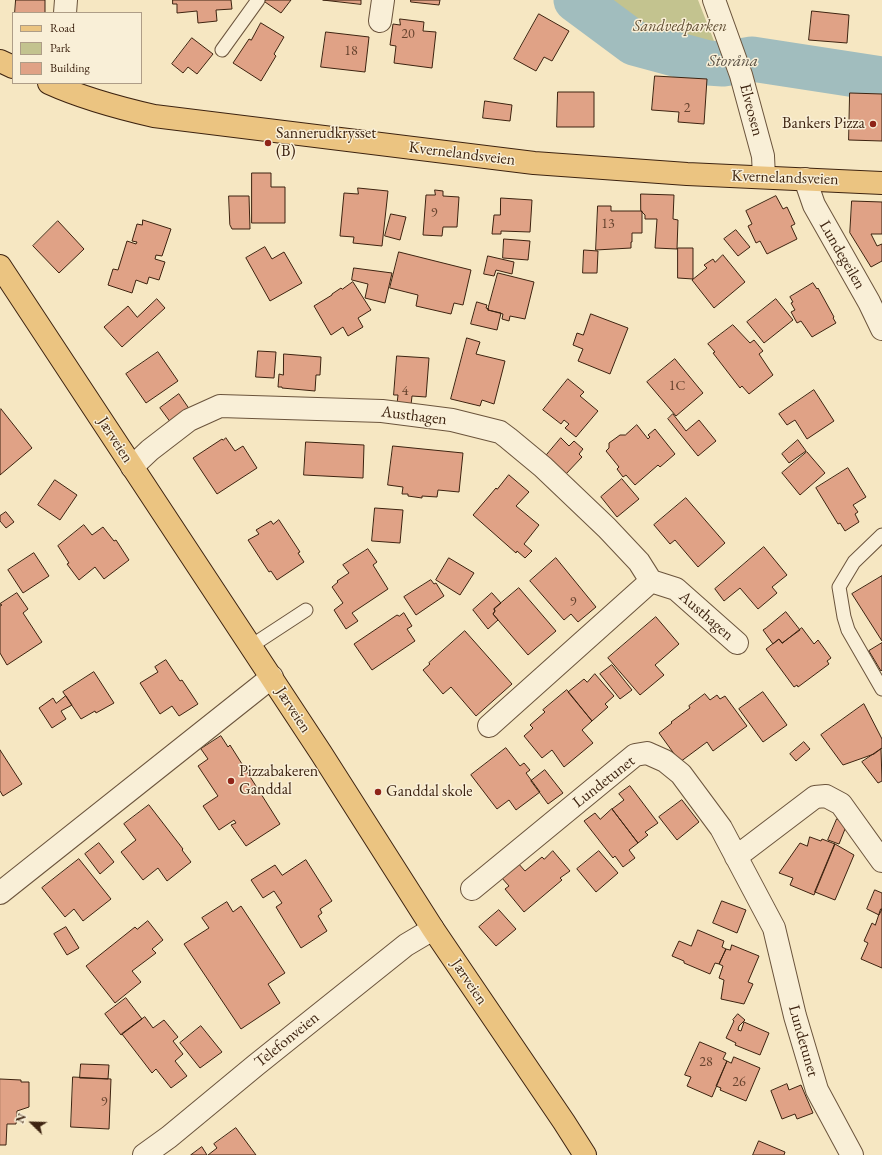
<!DOCTYPE html>
<meta charset="utf-8">
<style>
body{margin:0}
#map{position:relative;width:882px;height:1155px;overflow:hidden;background:#f6e7c2;font-family:"EB Garamond",serif}
canvas{display:block}
.legend{position:absolute;left:12px;top:12px;width:130px;height:72px;box-sizing:border-box;background:#f9efd7;border:1px solid #ae9d87;margin:0;padding:5px 7px;list-style:none;font-size:12px;color:#3d2310}
.legend li{display:flex;align-items:center;gap:8px;height:20px}
.legend b{width:20px;border:1px solid #ae9d87}
.north{position:absolute;left:12px;top:1103px;width:40px;height:40px;-webkit-text-stroke:3px #f9efd7;paint-order:stroke;rotate:293deg;font-size:11px;font-weight:700;line-height:16px;text-align:center;color:#3d2310}
.north::after{content:'';display:block;margin:auto;width:14px;height:18px;background:#3d2310;clip-path:polygon(50% 0,100% 100%,50% 72%,0 100%)}
</style>
<div id="map">
<canvas width="882" height="1155"></canvas>
<ul class="legend">
<li><b style="height:5px;background:#ebc481"></b>Road</li>
<li><b style="height:11px;background:#c3c38f"></b>Park</li>
<li><b style="height:11px;background:#e0a286"></b>Building</li>
</ul>
<div class="north">N</div>
</div>
<script>
const ctx = document.querySelector('canvas').getContext('2d');
ctx.lineJoin = 'round';
function paint(path, color) { ctx.fillStyle = color; ctx.fill(path, 'evenodd'); }
function stroke(path, color, width, dash) { ctx.strokeStyle = color; ctx.lineWidth = width; ctx.lineCap = dash ? 'butt' : 'round'; ctx.setLineDash(dash || []); ctx.stroke(path); }
function label(font, color, halo, rows, align = 'center') {
  ctx.font = font + ' "EB Garamond",serif'; ctx.lineWidth = 3; ctx.setLineDash([]); ctx.textBaseline = 'middle'; ctx.strokeStyle = halo; ctx.fillStyle = color; for (const [text, x, y, turn = 0] of rows) {
    ctx.save(); ctx.translate(x, y); ctx.rotate((+turn || 0) * Math.PI / 180); ctx.textAlign = isNaN(turn) ? turn : align; if (halo) ctx.strokeText(text, 0, 0); ctx.fillText(text, 0, 0); ctx.restore();
  }
}
paint(new Path2D(`
 M588,0H698L723,64L676,55L641,37Z`), '#c3c38f');
stroke(new Path2D(`
 M576,0L634,43L708,63L723,64L752,59L882,79`), '#a1bdbe', 45);
const building = new Path2D(`
 M16,0H45V13H15Z
 M173,0H231L232,9L216,10L217,21L198,23L197,11L177,13V4H173Z
 M266,0H291L281,13L265,2Z
 M323,0H361V4Z
 M411,0H440L439,5L411,2Z
 M812,11L849,15L847,43L809,40Z
 M539,14L569,31L552,61L544,57L536,71L514,59Z
 M400,19L424,22L423,31L436,32L432,68L394,63L396,46L390,45L393,24L400,25Z
 M261,23L284,37L274,54L276,56L261,81L233,63L249,39L251,40Z
 M326,32L369,37L365,72L321,67Z
 M192,38L213,54L197,74L188,67L183,73L172,64Z
 M655,76L707,79L704,124L678,122L679,112L652,110Z
 M558,92H594V127H557Z
 M850,93L882,94V141L849,140Z
 M485,101L512,105L510,121L483,118Z
 M252,173H271V187H285V223H252Z
 M358,188L388,191L382,246L353,243L354,237L340,236L344,193L358,194Z
 M435,190L443,191V196L459,197L457,227H443L442,236L423,235L426,195H435Z
 M641,194L674,195L673,219L678,220L677,249L655,248L657,219H645V215L641,211Z
 M229,196H249L250,229H232L230,225Z
 M776,196L783,209L787,207L795,224L791,226L797,239L767,254L760,241L756,243L748,226L752,224L746,211Z
 M501,198L532,200L530,232L501,231V234H492L494,215H500Z
 M852,201L882,202V234H871L877,246L882,244V261L871,267L850,233Z
 M598,206H611V211H642V233H632V242H631V248L596,250Z
 M391,214L406,217L400,240L385,236Z
 M143,220L171,229L162,256L156,255L155,259L165,262L159,280L149,277L147,284L136,280L132,293L108,285L113,269L118,270L127,241L136,244L137,242L132,241L137,224L142,225Z
 M58,221L84,249L59,273L33,246Z
 M736,230L750,247L738,256L724,239Z
 M504,239L530,241L528,260L503,258Z
 M265,247L272,259L284,252L302,283L270,301L246,258Z
 M678,248H693V279L678,278Z
 M584,250L598,251L597,273H583Z
 M399,252L471,270L463,305L454,303L451,314L416,306L418,295L390,288Z
 M723,255L745,282L714,308L692,280L707,268L704,265L713,259L715,262Z
 M488,256L514,262L512,274L496,270L494,276L484,274Z
 M354,268L392,273L385,303L365,298L368,284L352,280Z
 M498,273L534,282L525,319L510,316L509,321L502,319L503,314L488,310Z
 M353,282L371,310L358,318L363,327L348,336L343,327L331,335L314,306L332,295V294L341,288L342,289Z
 M813,283L817,289L818,288L834,317L833,318L836,323L812,337L801,321L797,323L791,312L795,310L791,303L793,302L790,297Z
 M157,299L165,308L122,347L104,327L128,306L137,317Z
 M776,299L793,320L764,343L747,322Z
 M477,302L487,305L486,308L489,309L488,310L501,313L497,330L471,324Z
 M591,314L628,328L610,374L578,361L583,349L573,345L577,333L583,335Z
 M733,325L750,343L754,340L763,351L759,354L773,375L749,394L742,386L740,388L713,353L715,352L708,344Z
 M467,338L480,342L476,354L505,361L494,404L482,400L480,406L451,399Z
 M258,351L276,352L274,378L256,377Z
 M158,352L178,381L146,403L126,374Z
 M284,354L321,357L320,375H316L315,391L282,388V387H278L279,374L283,375Z
 M397,356L429,358L426,397L412,396L411,405L397,404L398,395H394Z
 M675,359L703,393L676,416L647,382Z
 M568,379L584,392L580,396L598,411L576,437L565,428L569,424L564,420L561,424L543,410Z
 M814,390L834,421L807,439L795,420L787,425L779,414Z
 M179,394L190,410L171,423L160,408Z
 M1,409L32,448L0,475V410Z
 M673,414L686,431L699,420L716,441L698,456L668,419Z
 M637,425L648,439L650,437L648,435L655,429L675,454L660,467L658,465L635,485L626,475L623,477L617,469L619,467L606,451L609,448V443L620,435H625Z
 M226,438L235,451L243,446L257,468L217,494L193,458L222,439L223,440Z
 M561,438L569,446L574,441L583,449L579,454L582,457L565,475L545,457Z
 M798,440L806,451L789,463L782,454Z
 M306,442L364,445L363,478L304,475Z
 M393,446L463,453L459,492L438,490L437,497L422,496V498L408,496V494H402L403,487L388,485Z
 M807,452L825,473L800,495L782,473Z
 M848,468L866,497L853,505L858,512L855,514L859,522L845,531L840,523L838,524L816,488Z
 M509,475L529,492L516,506L539,525L524,544L532,551L525,558L517,551L516,553L473,515L496,488L497,489Z
 M622,479L639,499L617,517L601,497Z
 M55,480L77,495L60,520L38,505Z
 M686,498L725,543L698,567L675,540L670,544L654,525Z
 M375,508L403,510L400,543L372,541Z
 M6,512L14,522L6,528L0,521V516Z
 M279,520L300,552L298,553L304,562L277,580L271,571L269,572L248,540L259,534L256,530L271,521L273,524Z
 M84,525L92,535L103,527L114,541L116,540L129,560L104,579L95,567L79,580L67,564L69,563L58,546Z
 M764,547L787,575L772,587L777,593L758,609L740,588L724,601L715,589Z
 M368,549L377,562L373,565L388,589L352,613L358,621L346,629L334,610L343,603L332,587L338,582L337,581L349,573L343,565Z
 M34,553L49,576L23,593L8,570Z
 M449,558L474,573L460,595L436,580Z
 M556,558L596,607L578,622L571,614L564,620L530,581Z
 M882,576V641L852,594Z
 M431,580L434,584L436,583L444,596L416,615L404,597Z
 M519,588L556,631L528,655L493,614L495,611L494,609Z
 M17,593L28,609L23,613L42,642L7,665L0,653V606L2,605L0,604Z
 M492,593L501,603L494,609L495,611L493,614L498,620L488,629L473,610Z
 M786,612L800,630L782,643L779,639L773,644L763,630L766,628Z
 M404,613L412,626L407,629L415,641L372,670L354,644L397,615L399,616Z
 M656,617L679,644L655,665L664,675L640,695L608,658Z
 M802,628L814,644L818,640L831,658L827,661L829,664L798,687L797,685L794,687L766,649L779,639L782,643Z
 M465,631L512,684L476,716L451,687L443,694L423,670L430,664L429,663Z
 M882,643V670L881,671L869,651Z
 M166,660L180,681L182,680L198,704L179,716L172,706L160,714L140,683L158,672L155,667Z
 M612,665L632,690L620,699L600,674Z
 M94,672L114,703L96,713L95,711L81,719L63,692Z
 M595,674L614,696L605,704L608,707L592,721L568,692L584,679L587,682Z
 M567,690L592,721L582,730L593,743L564,767L552,750L542,758L524,736L533,728L530,725L545,712L543,710Z
 M763,692L787,725L763,742L739,709Z
 M705,694L710,700L717,695L720,699L725,696L747,726L713,751L707,742L680,762L659,733L672,723L671,722L690,708L689,706Z
 M66,696L72,705L61,711L66,719L52,728L39,708L53,698L56,703Z
 M864,704L882,739V748L874,754L843,765L821,735Z
 M221,736L228,747L230,745L280,824L246,846L231,825L236,823L234,820L219,830L203,806L218,796L198,766L208,759L201,749Z
 M804,742L810,749L796,761L790,754Z
 M506,748L520,766L524,763L530,770L526,773L540,792L516,810L509,800L497,809L471,775Z
 M881,749L882,781L878,783L862,762Z
 M0,750L22,784L3,796L0,791Z
 M545,770L563,793L548,804L531,781Z
 M630,786L658,823L645,832L648,835L638,843L612,809L624,800L619,794Z
 M682,800L699,822L677,840L659,817Z
 M149,805L183,849L182,850L191,862L167,881L158,868L143,880L121,852L136,840L124,824Z
 M612,809L638,843L629,850L635,858L623,867L615,856L613,858L584,821L595,813L600,819Z
 M837,819L847,824L839,844L828,840Z
 M810,837L821,841L822,839L835,844L814,895L790,885L793,878L779,873L800,843L807,846Z
 M99,843L114,862L100,874L85,854Z
 M835,844L854,855L835,900L815,892Z
 M553,851L570,871L560,878L562,880L524,912L505,889L509,886L501,877L517,862L525,871L542,857L544,859Z
 M599,851L618,873L596,892L577,869Z
 M79,859L111,899L83,921L74,909L65,917L42,888Z
 M306,860L332,901L320,909L322,913L318,916L327,931L301,948L276,907L282,903L274,891L263,898L251,880L275,865L282,875Z
 M875,890L882,893V909L879,915L867,909Z
 M722,901L746,910L737,933L713,923Z
 M227,902L233,912L241,906L285,973L268,984L280,1003L241,1029L184,944L209,928L202,918Z
 M881,909H882V968L861,959L868,943L864,941L872,923L875,925Z
 M499,910L516,929L496,946L479,927Z
 M148,921L163,940L152,949L156,953L132,971L141,982L115,1003L86,966L135,927L137,929Z
 M66,927L79,948L67,955L54,934Z
 M698,930L724,941L722,947L726,949L719,964L715,963L710,974L684,963V961L672,956L679,941L691,946Z
 M732,945L759,956L748,982L753,984L744,1004L721,999L724,980L719,978L723,966L719,964L726,949L730,950Z
 M126,998L142,1019L121,1035L105,1014Z
 M738,1014L745,1020L739,1026L738,1030L741,1031L744,1022L769,1033L760,1055L735,1045L736,1043L726,1038L734,1021L733,1020Z
 M145,1017L153,1028L164,1020L178,1037L173,1041L183,1054L175,1061L187,1076L171,1088L156,1069L152,1073L122,1034Z
 M201,1026L222,1052L200,1068L180,1043Z
 M700,1042L726,1053L723,1059L727,1061L712,1097L687,1086L691,1077L685,1075Z
 M734,1057L760,1068L746,1101L720,1090L721,1088L716,1086L727,1061L731,1063Z
 M81,1064L109,1065L108,1079L80,1078Z
 M73,1077L111,1079L109,1129L71,1127Z
 M0,1079L21,1080V1082H29V1107L17,1111L16,1124H7L6,1145H0Z
 M787,1084L789,1090L801,1085L813,1113L797,1119L795,1114L782,1119L771,1091Z
 M236,1128L256,1155H208L217,1148L214,1144Z
 M759,1141L785,1152L784,1155H753Z
 M202,1147L207,1155H191Z`);
paint(building, '#e0a286');
stroke(building, '#3d2310', 1);
const lane = new Path2D(`
 M222,50L258,0
 M882,535L854,562L839,587L844,617L848,630L882,689
 M251,646L306,610`);
const street = new Path2D(`
 M714,0L741,75L763,156L764,177
 M65,13L66,0
 M380,21L383,0
 M805,179L814,205L869,302L882,329
 M132,467L150,450L189,420L220,406L382,411L452,420L500,432L508,438L543,467L607,528L639,562L651,581L489,726
 M651,581L676,589L737,643
 M736,857L815,797L826,796L841,804L882,861
 M472,889L635,755L647,753L665,761L681,774L721,828L774,928L795,1016L817,1090L852,1155
 M0,893L272,677
 M144,1155L169,1137L256,1065L406,945L433,929`);
const primary = new Path2D(`
 M0,61L13,67
 M49,83C82,98 119,108 154,116L534,163L687,174L882,183
 M0,266L321,753L433,929L564,1122L585,1155`);
stroke(lane, '#6b543c', 15);
stroke(street, '#6b543c', 24);
stroke(primary, '#3d2310', 24);
stroke(lane, '#f9efd7', 13);
stroke(street, '#f9efd7', 22);
stroke(primary, '#ebc481', 22);
for (const [x, y, r, color] of [
 [873,124,4,"#8f2418"],
 [268,143,4,"#8f2418"],
 [231,781,4,"#8f2418"],
 [378,792,4,"#8f2418"]
]) { const dot = new Path2D(); dot.arc(x, y, r, 0, 2 * Math.PI); ctx.fillStyle = color; ctx.fill(dot); stroke(dot, '#f9efd7', 1.5); }
label('14px', '#66432e', null, [
 ["20",408,34],
 ["18",351,51],
 ["2",687,108],
 ["9",434,213],
 ["13",608,224],
 ["1C",677,386],
 ["4",405,391],
 ["9",573,602],
 ["28",706,1062],
 ["26",739,1082],
 ["9",104,1102]
]);
label('italic 16px', '#5e4b30', '#f9efd7', [
 ["Sandvedparken",680,27]
]);
label('16px', '#3d2310', '#f9efd7', [
 ["Elveosen",751,110,75],
 ["Kvernelandsveien",462,154,7],
 ["Kvernelandsveien",785,178,2],
 ["Lundegeilen",842,255,60],
 ["Austhagen",414,416,7],
 ["Jærveien",115,440,57],
 ["Austhagen",706,616,41],
 ["Jærveien",293,710,57],
 ["Lundetunet",604,782,-38],
 ["Jærveien",469,982,56],
 ["Telefonveien",287,1040,-39],
 ["Lundetunet",803,1041,74]
]);
label('16px', '#3d2310', '#f9efd7', [
 ["Bankers Pizza",865,124,"right"],
 ["Sannerudkrysset",276,134],
 ["(B)",276,152],
 ["Pizzabakeren",239,772],
 ["Ganddal",239,790],
 ["Ganddal skole",386,792]
], 'left');
label('italic 17px', '#5b5144', '#f9efd7', [
 ["Storåna",733,61]
]);
</script>
